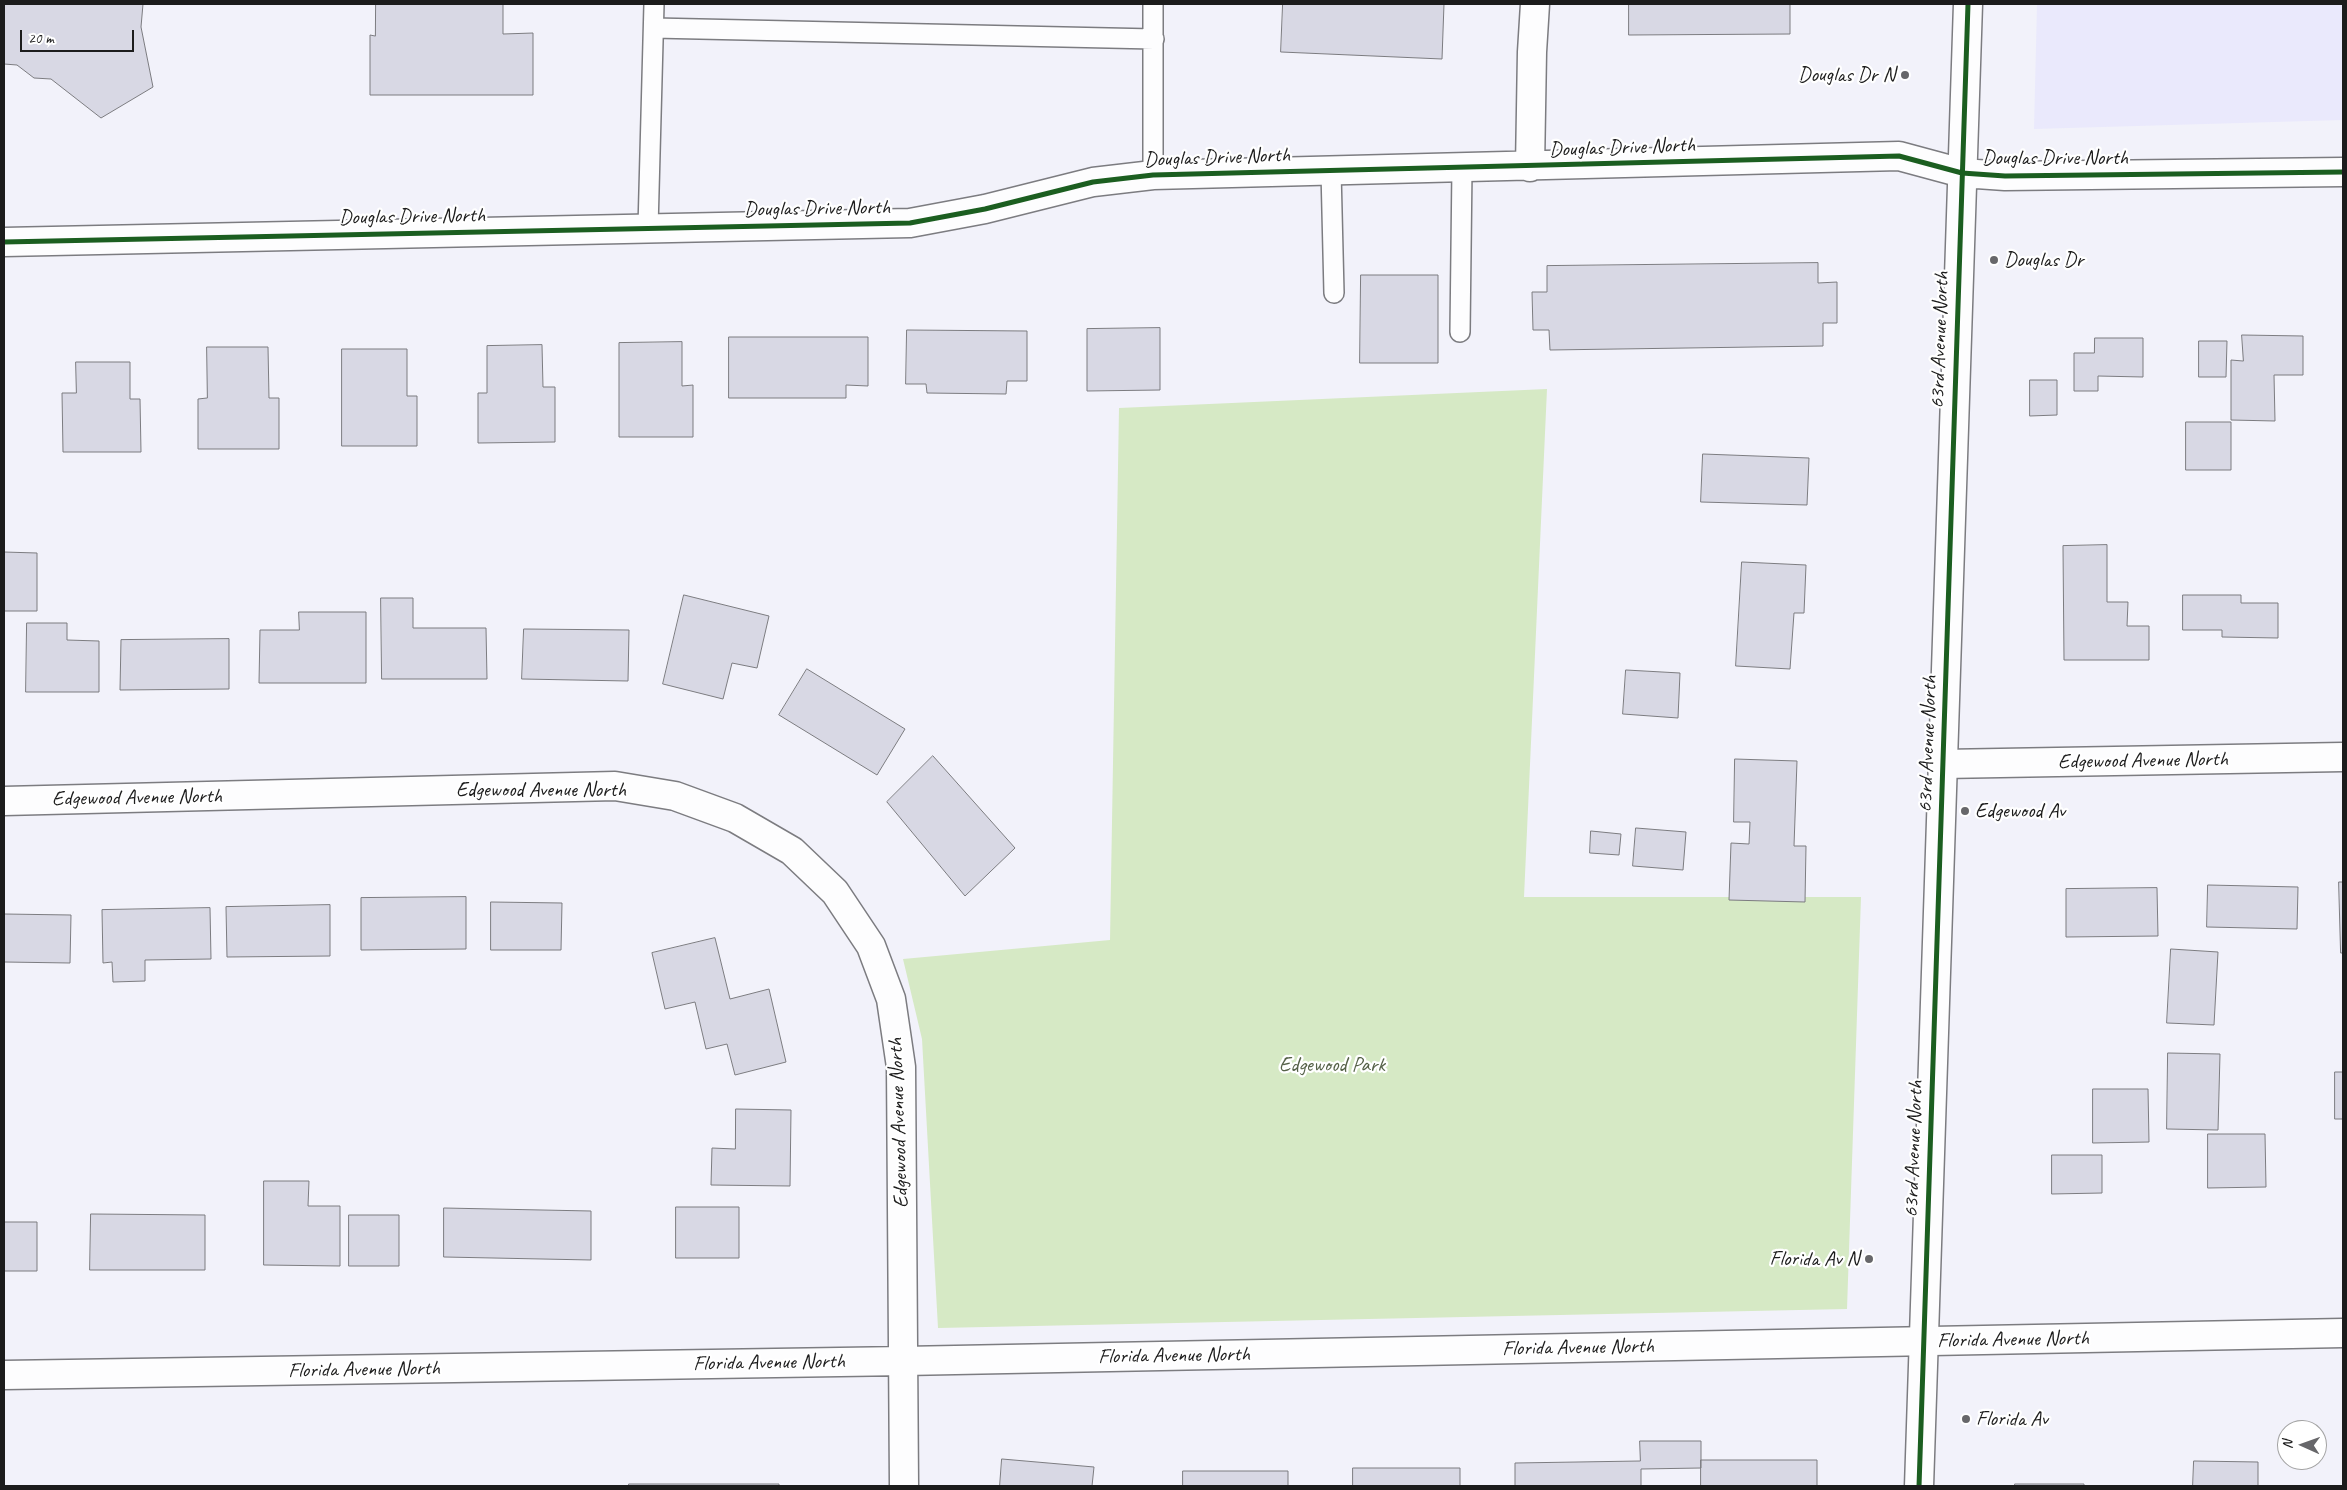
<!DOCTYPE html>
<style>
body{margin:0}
#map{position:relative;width:2347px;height:1490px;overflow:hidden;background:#f2f2fa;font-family:Caveat,sans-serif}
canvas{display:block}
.frame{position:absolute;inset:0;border:5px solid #1c1c1c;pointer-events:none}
.north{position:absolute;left:2277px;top:1420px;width:50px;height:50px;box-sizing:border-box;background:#fff;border:1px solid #a4a4a4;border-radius:50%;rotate:272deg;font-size:14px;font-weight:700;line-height:20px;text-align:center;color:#1c1c1c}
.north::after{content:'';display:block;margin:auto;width:18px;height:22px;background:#67676a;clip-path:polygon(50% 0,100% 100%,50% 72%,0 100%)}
.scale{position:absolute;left:20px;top:30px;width:114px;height:22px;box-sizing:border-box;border:2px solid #1c1c1c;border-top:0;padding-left:6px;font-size:15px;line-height:18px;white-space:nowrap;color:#1c1c1c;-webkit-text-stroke:4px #fff;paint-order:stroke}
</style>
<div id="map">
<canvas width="2347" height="1490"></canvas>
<div class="frame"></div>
<div class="north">N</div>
<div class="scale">20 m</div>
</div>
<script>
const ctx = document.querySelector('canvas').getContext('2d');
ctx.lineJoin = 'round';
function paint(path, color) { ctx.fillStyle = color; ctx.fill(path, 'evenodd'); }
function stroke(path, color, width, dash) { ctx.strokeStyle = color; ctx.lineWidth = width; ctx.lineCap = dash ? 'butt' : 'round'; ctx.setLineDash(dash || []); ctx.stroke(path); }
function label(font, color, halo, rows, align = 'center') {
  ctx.font = font + ' Caveat,sans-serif'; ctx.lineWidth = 4.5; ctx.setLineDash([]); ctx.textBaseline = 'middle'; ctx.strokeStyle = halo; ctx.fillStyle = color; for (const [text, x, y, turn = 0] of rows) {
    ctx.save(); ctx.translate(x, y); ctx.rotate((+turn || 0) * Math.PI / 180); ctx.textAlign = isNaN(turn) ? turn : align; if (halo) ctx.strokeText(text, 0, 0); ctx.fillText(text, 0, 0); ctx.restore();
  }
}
paint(new Path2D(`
 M2037,4H2343V120L2034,129Z`), '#eae9fc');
paint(new Path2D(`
 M1547,389L1524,897H1861L1847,1309L938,1328L922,1039L903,959L1110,940L1119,408Z`), '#d6e9c5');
const building = new Path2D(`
 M4,4H143L141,27L153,87L101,118L51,79L34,78L17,65L4,64Z
 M376,4H503V34L533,33V95H370V35L375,36Z
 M1283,4H1444L1442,59L1281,52Z
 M1629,4H1790V34L1629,35Z
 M1818,263V283L1837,282V323H1823V346L1550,350L1549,330H1533L1532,292H1547V266Z
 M1361,275H1438V363H1360Z
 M1160,328V390L1087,391V329Z
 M907,330L1027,331V381H1007L1006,394L927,393L926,384H906Z
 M2242,335L2303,336V375H2274L2275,421L2231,420V360L2243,361Z
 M729,337H868V386L846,385V398H729Z
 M2095,338H2143V377L2098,376V391H2074V353H2094Z
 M2199,341H2227L2226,377H2199Z
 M682,342V386L693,385V437H619V343Z
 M542,345L543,387H555V442L478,443V393H487V346Z
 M207,347H268L269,398H279V449H198V399L207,398Z
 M342,349H407V396H417V446H342Z
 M76,362H130V399H140L141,452H63L62,393H76Z
 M2030,380H2057V415L2030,416Z
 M2186,422H2231V470H2186Z
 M1703,454L1809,458L1807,505L1701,502Z
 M2107,545V602H2128L2127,626H2149V660H2064L2063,546Z
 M4,552L37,553V611H4Z
 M1742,562L1806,565L1804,613H1794L1790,669L1736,666Z
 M684,595L769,616L757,668L732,663L723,699L663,684Z
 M2183,595H2241V603H2278V638L2222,637V630H2183Z
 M381,598H413V628H486L487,679H382Z
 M299,612H366V683H259L260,630H299Z
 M27,623H67V640L99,641V692H26Z
 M524,629L629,630L628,681L522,679Z
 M229,639V689L120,690L121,640Z
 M807,669L905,729L877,775L779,715Z
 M1626,670L1680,673L1678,718L1623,714Z
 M933,756L1015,848L965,896L887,802Z
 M1735,759L1797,761L1794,846H1806L1805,902L1729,900L1731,843L1749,844L1750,822H1734Z
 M1636,828L1686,832L1683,870L1633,866Z
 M1591,831L1621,834L1619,855L1590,853Z
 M2339,882H2343V953H2341Z
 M2208,885L2298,887L2297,929L2207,927Z
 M2157,888L2158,936L2066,937V889Z
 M466,897V949L361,950V898Z
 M491,902L562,903L561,950H491Z
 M330,905V956L227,957L226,907Z
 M210,908L211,959L145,960V981L113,982L112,962L103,963L102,910Z
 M4,914L71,915L70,963L4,962Z
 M715,938L730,999L769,989L786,1062L735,1075L727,1044L706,1049L695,1002L665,1009L652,953Z
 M2171,949L2218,952L2214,1025L2167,1023Z
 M2168,1053L2220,1054L2218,1130L2167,1129Z
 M2335,1072H2343V1119H2335Z
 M2093,1089H2148L2149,1142L2093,1143Z
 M736,1109L791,1110L790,1186L711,1185L712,1148L735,1149Z
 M2208,1134H2265L2266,1187L2208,1188Z
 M2052,1155H2102V1193L2052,1194Z
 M264,1181H309L308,1206H340V1266L264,1265Z
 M676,1207H739V1258H676Z
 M444,1208L591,1211V1260L444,1257Z
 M91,1214L205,1215V1270H90Z
 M349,1215H399V1266H349Z
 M4,1222H37V1271H4Z
 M1640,1441H1701V1468L1641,1469V1486H1515V1463L1640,1461Z
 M1002,1459L1094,1467L1092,1486H1000Z
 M1701,1460H1817V1486H1701Z
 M2194,1461L2258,1462V1486H2193Z
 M1353,1468H1460V1486H1353Z
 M1183,1471H1288V1486H1183Z
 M629,1484H779V1486H629Z
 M2015,1484H2084V1486H2015Z`);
paint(building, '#d8d8e4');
stroke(building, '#7c7c80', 1);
const service = new Path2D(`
 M1153,4V175
 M654,28L1154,39
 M1331,171L1334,293
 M648,228L654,4
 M1460,332L1462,168`);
const minor = new Path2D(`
 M1530,167L1532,52L1535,4
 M4,242L910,223L985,209L1093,182L1153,175L1899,156L1962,173
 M1943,764L2343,757
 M4,801L615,786L675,796L735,818L792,851L835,892L871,946L891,999L901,1067L904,1486
 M4,1375L904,1361L2343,1333`);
const tertiary = new Path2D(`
 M1962,173L2005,176L2343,172
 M1919,1486L1968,4`);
stroke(service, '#7c7c80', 22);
stroke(minor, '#7c7c80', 31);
stroke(tertiary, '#7c7c80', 31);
stroke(service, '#fdfdfe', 19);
stroke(minor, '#fdfdfe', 28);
stroke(tertiary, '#fdfdfe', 28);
stroke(new Path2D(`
 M4,242L910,223L985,209L1093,182L1153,175L1899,156L1962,173L2005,176L2343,172
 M1919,1486L1968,4`), '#1b5e20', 5);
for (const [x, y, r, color] of [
 [1905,75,5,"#67676a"],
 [1994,260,5,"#67676a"],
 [1965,811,5,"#67676a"],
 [1869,1259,5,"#67676a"],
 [1966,1419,5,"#67676a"]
]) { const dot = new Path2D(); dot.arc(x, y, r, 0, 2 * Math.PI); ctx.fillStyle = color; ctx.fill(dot); stroke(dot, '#fff', 2); }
label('21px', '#1c1c1c', '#fff', [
 ["Douglas Dr N",1895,75,"right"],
 ["Douglas Dr",2004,260],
 ["Edgewood Av",1975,811],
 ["Florida Av N",1859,1259,"right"],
 ["Florida Av",1976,1419]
], 'left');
label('21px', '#1c1c1c', '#fff', [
 ["Douglas Drive North",1622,148,-2],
 ["Douglas Drive North",1217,158,-2],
 ["Douglas Drive North",2055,158],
 ["Douglas Drive North",817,209,-1],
 ["Douglas Drive North",412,217,-1],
 ["63rd Avenue North",1940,340,-88],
 ["63rd Avenue North",1928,744,-88],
 ["Edgewood Avenue North",2143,761,-1],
 ["Edgewood Avenue North",541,790],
 ["Edgewood Avenue North",137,798,-1],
 ["Edgewood Avenue North",899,1123,-92],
 ["63rd Avenue North",1914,1149,-88],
 ["Florida Avenue North",2013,1340,-1],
 ["Florida Avenue North",1578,1348,-1],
 ["Florida Avenue North",1174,1356,-1],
 ["Florida Avenue North",769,1363,-1],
 ["Florida Avenue North",364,1370,-1]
]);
label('21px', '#556148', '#fff', [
 ["Edgewood Park",1332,1065]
]);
</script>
